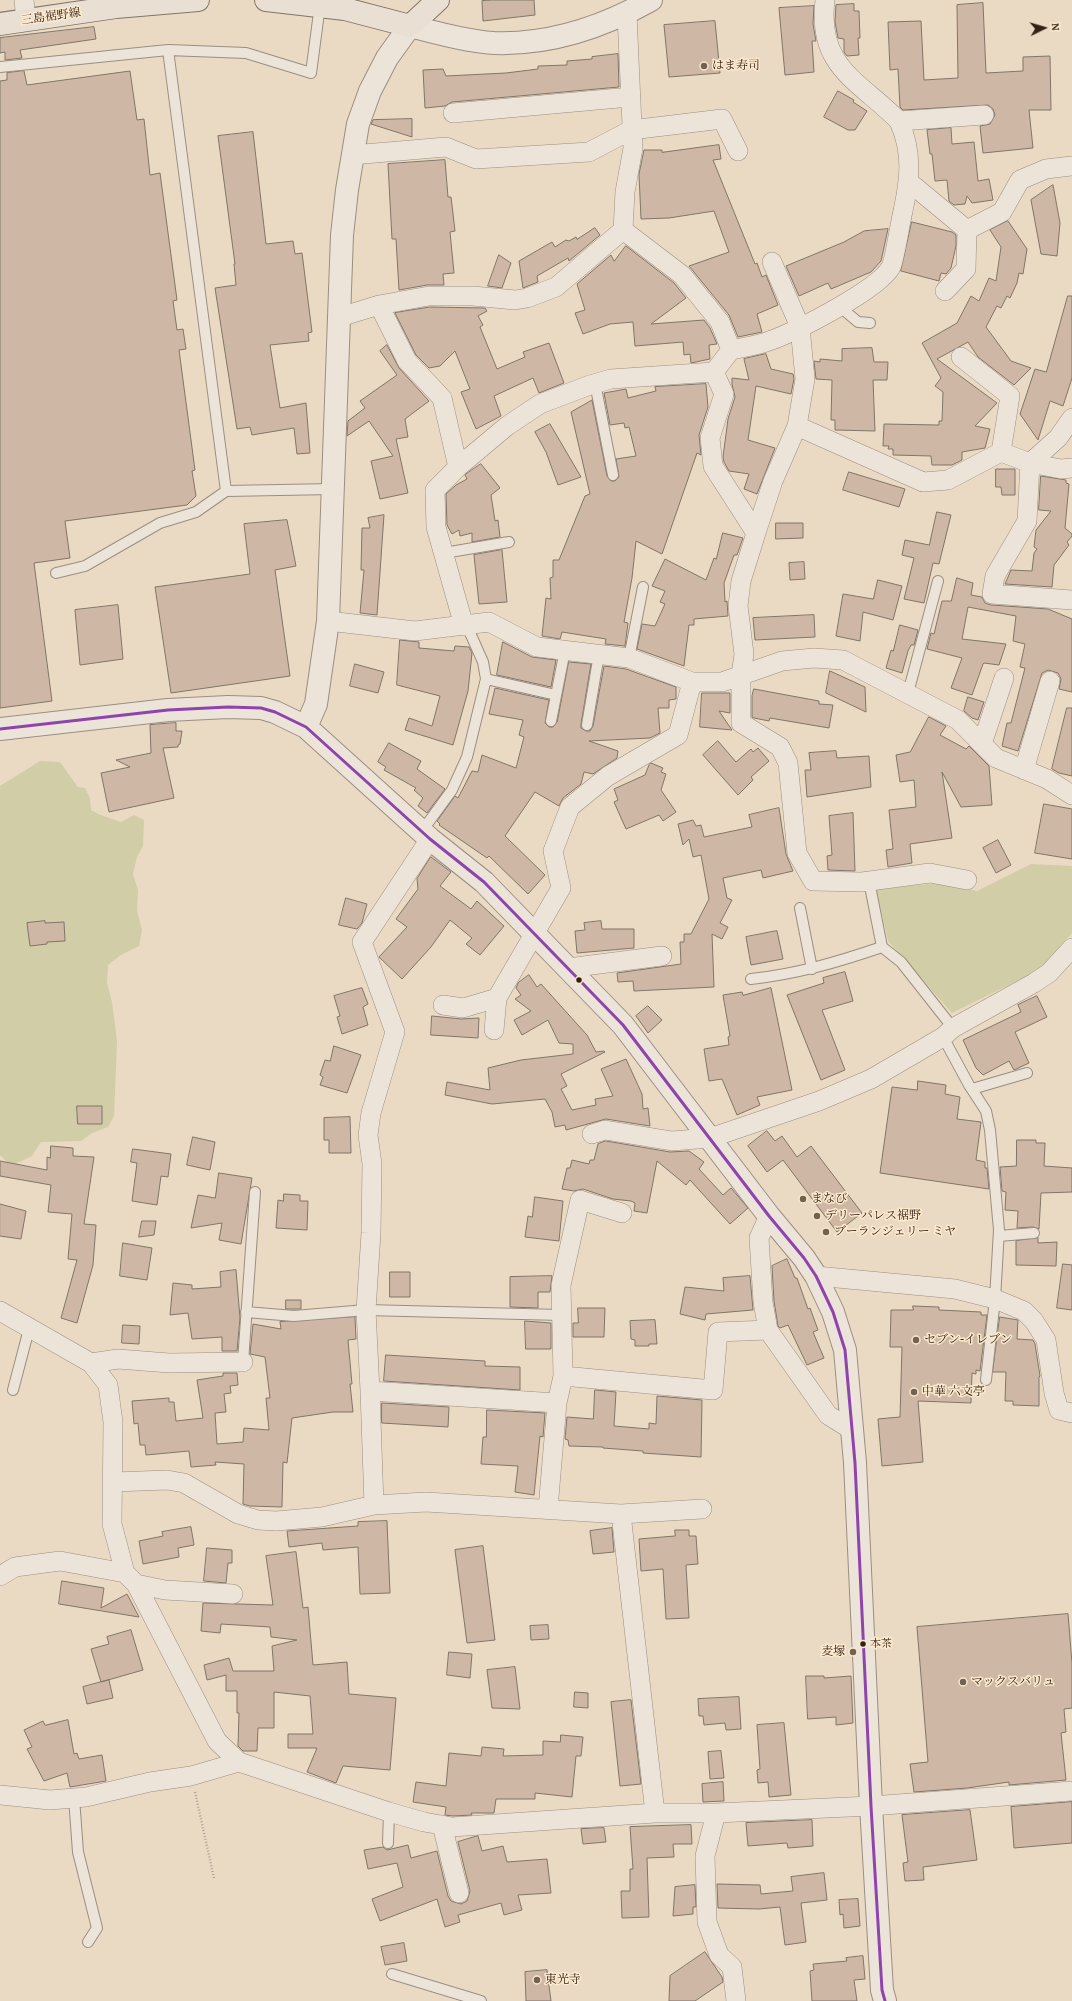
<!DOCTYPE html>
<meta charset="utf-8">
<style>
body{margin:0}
#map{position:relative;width:1072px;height:2001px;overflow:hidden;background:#ebdac3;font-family:"Gentium Book Plus",serif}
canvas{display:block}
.north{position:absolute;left:1024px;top:8px;width:40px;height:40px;-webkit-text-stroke:3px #fce9ce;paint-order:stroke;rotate:85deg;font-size:11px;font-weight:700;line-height:16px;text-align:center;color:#332114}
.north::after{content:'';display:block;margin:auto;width:14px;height:18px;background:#332114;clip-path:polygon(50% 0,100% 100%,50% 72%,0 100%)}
</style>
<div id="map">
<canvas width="1072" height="2001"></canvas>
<div class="north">N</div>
</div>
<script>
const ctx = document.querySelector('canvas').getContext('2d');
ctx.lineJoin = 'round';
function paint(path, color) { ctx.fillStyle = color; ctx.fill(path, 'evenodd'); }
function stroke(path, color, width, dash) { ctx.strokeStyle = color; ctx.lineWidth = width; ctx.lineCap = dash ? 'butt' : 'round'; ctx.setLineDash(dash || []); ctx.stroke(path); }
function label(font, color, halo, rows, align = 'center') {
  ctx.font = font + ' "Gentium Book Plus","Noto Serif JP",serif'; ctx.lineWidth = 3; ctx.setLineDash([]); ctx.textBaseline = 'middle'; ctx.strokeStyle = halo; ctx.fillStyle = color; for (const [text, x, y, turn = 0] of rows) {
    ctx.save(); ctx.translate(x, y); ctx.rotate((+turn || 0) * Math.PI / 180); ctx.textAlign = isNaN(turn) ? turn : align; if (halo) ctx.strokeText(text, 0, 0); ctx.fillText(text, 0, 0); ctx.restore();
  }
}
paint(new Path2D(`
 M40,761L60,762L78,787L85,788L90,798L91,810L98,814L121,822L134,815L144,820L143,846L137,857L133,874L138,890L137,911L142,930L139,946L121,955L108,965L107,983L112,1002L117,1041L114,1116L108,1127L92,1133L81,1141L41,1142L32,1156L11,1166L0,1155V786Z
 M1031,864L1072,866V933L1039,970L952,1013L888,941L876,889L939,883L977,891Z`), '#d0cda7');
const building = new Path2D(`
 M493,0H534L535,15L483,21L482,1Z
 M983,3L986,73L1023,71V57L1050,56L1051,110H1029L1033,148L983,153L980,126L990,124L995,115L993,109L988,105L903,110L900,107L898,69L890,70L888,22L921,21L924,80L958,78L957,5Z
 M854,4V11H859L860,38H858L859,55L847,56L844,52V39L838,38L835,22L836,5Z
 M814,6L813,24L816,41H812L814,72L785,75L779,8Z
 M715,21L720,73L669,77L664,25Z
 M94,27L96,39L20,50L22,58L5,60V52L0,53V38Z
 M618,54L619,87L452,102L445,106L425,108L423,70L443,69L446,76L506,73L538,69V66L567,65V61L592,59V57Z
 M24,71L27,85L130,71L137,120L144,119L150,175L160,173L177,300L173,301L177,330L183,329L186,349L179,350L195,470L192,471L196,496L187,505L65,521L70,558L34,563L52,701L0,708V81L7,80V73Z
 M838,91L854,100L853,102L867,111L855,130H848L824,117Z
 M412,119V137L371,124L373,120Z
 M951,128L952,144L974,142L978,181L989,179L993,200L972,203L967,196L965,204L954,205L949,201L947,180L935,181L932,154H930L927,130Z
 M253,132L266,244L293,241L295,254L302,253L312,332L308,333L309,341L270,345L280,408L306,403L310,453L297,454L294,428L252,435L250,427L237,429L215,288L236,285L234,264H235L218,136Z
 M719,145L721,159L713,160L755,264L757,263L762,277L766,275L778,305L757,314L762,332L738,337L729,315L689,266L729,252L714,211L669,218L641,219L639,174L644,150H662V152Z
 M445,160L448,197H451L455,231L450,232L454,273L443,274L444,285H427L399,290L396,239H392L388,164Z
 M1053,185L1060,223L1057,256L1041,254L1031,200Z
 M1008,221L1027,249L1023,274L1019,273L1017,283L1010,298L1007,296L1001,308L997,306L986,327L1011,361L1031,368L1014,385L978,357L968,342L937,359L997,403L975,426L990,429L985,448L962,452V460L952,465H932L931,456L893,455V449H888L889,446H883L884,424L939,425V421H942L943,392L935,386L941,378L922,343L957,323L971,296L979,301L989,278L996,281L1001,247L990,230Z
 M912,222L952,232L956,235V246L951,268L946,274L941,273L939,281L901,271Z
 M595,228L600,235L569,261L568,258L537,276L538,282L523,288L519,261L552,242L555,247L566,240L569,241L576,237L577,239Z
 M888,229L881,261L871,272L831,289L828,283L799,296L786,266L844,242L864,231Z
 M626,246L674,283L686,298L651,324L704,320L710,328L717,344L709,345L710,359L691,363L690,354L684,355L683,342L635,346L633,322L610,324L583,334L575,313L585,310L577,284L611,255L614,261Z
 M499,255L511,263L502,288L488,286Z
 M1068,296H1072V378L1063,406L1050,401L1038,440L1020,414L1035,369L1046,372Z
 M430,307L485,308L487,311L478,316L483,325L480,327L497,369L525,357L523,352L549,343L564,383L539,393L533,378L494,396L501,416L476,429L461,392L470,389L455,351L440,366L429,368L416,355L395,313Z
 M387,345L399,368L429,401L405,419L408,437L396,439L408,493L380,499L371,461L393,456L369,421L347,436L348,421L365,408L360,401L397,375L380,351Z
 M872,348L874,362H888L887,380H873L875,431L835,430V420H831L832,380L816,379L814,361L820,362V359L842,361V349Z
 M766,354L771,369L793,374L794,379L791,394L756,386L748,440L775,448L757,494L744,489L749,474L729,471L724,462L723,457L728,419L735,397L732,384V378L749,380L744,359Z
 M706,384L708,407L699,435L701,455L697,453L662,554L636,541L632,578L624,622L628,623L625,646L605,644L606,639L562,632L560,639L542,636L546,598L551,599L550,578L553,577V560H559L585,496L590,494L571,412L592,400L607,476L611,481H615L619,477L616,459L636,456L629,427L625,428L624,423L610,425L604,393L626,389L628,398L656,391L655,387Z
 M550,424L581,477L558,485L546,452L535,432Z
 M481,464L500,488L491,495L495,521L498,520L500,537L472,542V533L460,536L459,530L452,534L447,525L446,494L456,485L467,479L465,475Z
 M996,469H1015V495H1002L1001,487H996Z
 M849,472L905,489L899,507L843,490Z
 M1041,476L1066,480V483L1069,484L1065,528L1072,534V536L1067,542L1069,545L1054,565L1052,587L1005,584L1011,570L1032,571L1034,553L1037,549L1034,547L1036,530L1051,511L1039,510Z
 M937,512L951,515L939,564L933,563L924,603L904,599L914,558L902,555L905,540L929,545Z
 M384,515L377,615L360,613L364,570H361L362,528H370L368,518Z
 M287,520L296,566L275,570L290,676L171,693L155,587L250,574L244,524Z
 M776,523H803V538L776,539Z
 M723,533L743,538L737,555H734L724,583L725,602L727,601L728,616L694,619V625H689L684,666L637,649L642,624L655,626L665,604L660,602L665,591L652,586L665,559L706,580L714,558L716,559Z
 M502,550L507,602L479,604L474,555Z
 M804,562L805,579L790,580L789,563Z
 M957,578L973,583L971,595L982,597L985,603L991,605L1048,609L1072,619V692L1059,689L1061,679L1058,673L1048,670L1042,673L1018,751L1002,746L1007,723H1011L1025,668L1020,667L1025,644L1013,641L1016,616L968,607L962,639L1006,644L999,665L984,663L983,664L972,695L951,688L962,658L927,649L931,633L934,634L942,601H951Z
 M878,580L902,586L893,620L863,612L860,641L836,636L843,594L873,599Z
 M118,605L123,659L80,665L75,610Z
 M814,615L815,637L755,640L753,618Z
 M900,625L918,630L914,645H911L908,651L902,673L886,668L891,650L893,651Z
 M400,640L419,642V648L454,651L455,646L469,647L472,653L468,691L453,745L405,730L409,718L432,726L440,696L397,685Z
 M503,642L532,657L556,660L551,687L497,675Z
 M569,662L591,664L581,724V728L586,731H590L593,726L604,666L626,669L676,687V699L669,700V708H658L660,733L650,738L589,741L618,751L617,758L593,774L584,772L581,784L563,798L559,806L535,792L505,836L545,875L528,894L489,856L487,858L439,825L440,824L437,821L455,796L458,798L472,771L478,772L482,755L516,768L524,737L519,735L523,720L489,714L495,688L549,700L545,723L549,727H553L557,722Z
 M355,664L384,672L378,693L350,686Z
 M830,671L865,687L866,712L826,693Z
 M754,689L819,701V704L833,705L829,728L770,718L769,721L754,718L752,717V696Z
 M702,693H730V713L719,711L732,730L700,727Z
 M968,697L984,702L978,720L972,718L964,711Z
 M1067,708H1072V776L1059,773L1052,769Z
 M929,717L946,726L940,735L966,749L969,746L989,766L992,805L961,807L942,772L952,838L910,844L912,863L888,867L886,850L893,849L889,810L916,807L914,780L900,782L896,755L910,752Z
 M176,723V731H182L180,744L178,745V747L163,748L174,798L109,812L101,773L130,767L116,760L151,753L150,725Z
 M718,741L736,762L751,749L753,752L758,748L769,761L751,777L753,780L738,795L703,755Z
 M389,743L421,761L417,769L445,789L427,813L418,806L423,798L414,790L416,788L384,770L386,767L378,762Z
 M836,751L837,758L869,756L871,787L807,797L805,770H811L809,753Z
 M651,763L663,768L661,772L666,774L661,790L676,812L663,821L659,815L626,829L614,802L618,800L614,789L645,775L649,765Z
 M1044,804L1072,809V859L1035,853Z
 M779,808L786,854L793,871L763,878L761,870L723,878L727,898L732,900L720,923L728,927L722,939L712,934L714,987L634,991L633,981L618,982L617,973L681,964L680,942H684V934H691L709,899L701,855L693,857L689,839L683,845L678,824L693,820L696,826L701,825L704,837L752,827L749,815Z
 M853,813L855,871L828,870L827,856L832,855L829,816Z
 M998,840L1011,865L996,873L983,848Z
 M431,857L451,872L440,886L471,909L477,901L504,926L480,955L466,944L472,938L450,920L431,947L402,979L379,957L407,927L396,919L418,889L417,879Z
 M346,898L367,904L362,923L357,929L339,925Z
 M45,921V923L64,922L65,941L47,942V944L30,946L27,923Z
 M601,921L602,929H634V948L577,953L575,931L585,930L584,923Z
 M777,931L783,959L751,965L746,937Z
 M845,972L853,1001L822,1010L845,1070L821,1080L787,995L824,983L823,978Z
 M529,975L537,987L541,984L587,1035L596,1052L604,1051L605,1052L561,1074L567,1086L561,1089L572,1110L596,1105L595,1099L613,1096L601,1069L626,1059L642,1094L643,1109L648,1108L650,1126L606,1119L566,1130L565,1125L555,1127L552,1112L545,1099L492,1104L445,1095L447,1082L490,1090L488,1068L521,1060L573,1054V1044L559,1043L548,1020L522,1035L514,1020L531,1011L515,999L521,995L516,988L518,983Z
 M362,988L368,1004L363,1007L368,1025L342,1034L337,1017L340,1016L334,996Z
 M771,988L792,1090L757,1097L760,1105L737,1115L722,1079L709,1081L704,1049L729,1045L728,1037L730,1036L723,995L742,992L743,995Z
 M1037,996L1047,1017L1015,1032L1029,1063L1014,1070L1009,1061L983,1075L976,1068L963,1040L1021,1012L1018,1005Z
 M648,1006L662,1020L648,1033L636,1016Z
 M432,1016L461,1019L479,1018L478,1038L431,1035Z
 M334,1046L361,1055L347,1093L320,1085L323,1077L320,1075L325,1060L330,1061Z
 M918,1081L946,1085L945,1094L960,1097L957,1119L981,1122L976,1160L985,1162V1168H987L989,1189L880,1173L892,1087L917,1090Z
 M77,1106H102V1124H78Z
 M350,1117L351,1153H329V1140H324V1118Z
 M767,1131L775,1141L782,1136L797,1157L811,1146L862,1213L837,1232L783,1160L767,1172L748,1146Z
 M193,1137L215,1142L210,1170L187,1165Z
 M1017,1140H1036V1143H1045L1044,1166L1072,1168V1192L1041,1193L1039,1229L1033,1227L1017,1228L1018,1211L1005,1210L1006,1192L1002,1191L1000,1167L1016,1166Z
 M606,1141L670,1152L689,1151L704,1162L699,1169L723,1195L731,1188L748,1208L730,1224L690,1180L686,1185L657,1161L647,1213L634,1211L635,1203L631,1201L613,1199L583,1189L574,1191L562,1189L567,1168H570L572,1160L589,1164L590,1160H594L598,1144Z
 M51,1146L73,1148V1156L94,1157L84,1224L96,1225L93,1265L77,1323L61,1318L77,1260L68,1259L72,1214L48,1212L51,1185L0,1176V1161L47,1170V1157L50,1158Z
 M133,1149L171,1154L168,1177L161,1176L157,1205L132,1201L137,1163L131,1162Z
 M219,1173L252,1178L241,1244L219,1240L222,1223L191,1228L198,1195L215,1198Z
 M284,1194L300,1195V1201H308L307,1230L276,1228L278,1200L283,1201Z
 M535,1197L563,1201L559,1241L525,1237L528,1216L532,1217Z
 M0,1204L26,1211L21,1239L0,1236Z
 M142,1221H156L154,1235L139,1237Z
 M1038,1238V1243L1057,1242L1056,1266L1016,1265V1241Z
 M123,1243L152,1248L147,1280L120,1276Z
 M787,1259L795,1278H797L808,1309L810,1308L818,1330L813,1332L824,1358L807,1365L788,1325L780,1328L778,1326L774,1301L772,1266Z
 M1063,1264L1072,1265V1310L1057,1308Z
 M236,1270L240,1318L237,1351H222V1337L192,1339L188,1313L170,1315L173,1283L192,1285V1289L221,1287L220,1272Z
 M390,1272H410V1297H390Z
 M552,1276L550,1292H538V1308L510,1307V1277Z
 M750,1276L753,1310L706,1314L705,1320L680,1314L685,1287L724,1291L723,1278Z
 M286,1300H301V1309H286Z
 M913,1306L939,1307V1310L981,1312V1315H987L980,1371L976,1370V1374L972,1373L971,1403L918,1401L923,1462L882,1466L878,1419L900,1417L902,1347H890L891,1310H913Z
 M578,1308H605L604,1337H573V1323H578Z
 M355,1317L356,1339L348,1340L352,1384H350L353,1412H333L292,1418L287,1463L283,1462L282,1507L250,1506L243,1504L244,1464L215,1462L216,1465L191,1467L189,1451L146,1455L145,1445H140L138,1423L134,1424L132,1401L169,1398V1402H174L176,1421L203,1418L197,1380L223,1376V1373H237L238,1385L230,1386L231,1393L224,1394L226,1412L215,1413L217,1444L243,1442L244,1428L269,1430L266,1398H270L265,1357L250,1354L253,1324L281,1329L280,1322Z
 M1000,1317L1018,1320L1017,1339L1033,1340L1035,1344L1040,1376L1039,1377V1406L1013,1405V1401H1005L1006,1372H993Z
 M655,1320L657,1344H649V1346H635V1340L631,1339L630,1321Z
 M525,1321L551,1323V1349H526Z
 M123,1325L140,1326L139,1344L122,1343Z
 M386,1355L485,1361V1366L520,1367V1390L384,1381Z
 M595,1390L616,1392L614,1426L649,1429V1423L656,1424L657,1396L702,1400L701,1457L643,1453V1451L603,1448V1447L569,1446L568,1440L565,1439L567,1417L593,1419Z
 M382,1403L449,1407L448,1427L382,1423Z
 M487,1410L545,1413L543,1437L540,1436L534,1495L515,1492L518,1466L481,1464L483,1437H486Z
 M387,1521L390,1593L360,1594L358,1547L323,1550L322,1543L289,1547L287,1531L358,1526V1522Z
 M191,1527L194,1545L178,1548L179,1557L143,1564L139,1541L163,1536L162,1532Z
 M612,1528L614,1552L593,1554L590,1531Z
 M675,1530H689V1536H696L698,1564L686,1565L689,1618L666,1619L663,1569L641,1571L639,1539L675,1536Z
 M483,1546L495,1640L467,1643L455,1550Z
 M207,1548L232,1550V1563H228L226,1583L204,1581Z
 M296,1552L303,1608L308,1607L313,1665L347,1662L349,1694L396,1698L390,1770L343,1766L336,1783L307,1772L317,1748H288V1734H313L310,1696L274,1692V1728H258L257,1751H243L238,1746L239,1713H237V1691H226V1675L207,1680L204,1665L229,1658L233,1671H274L272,1646L297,1640L271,1637L270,1627L221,1624L220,1633L201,1631L203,1603L273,1605L266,1556Z
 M62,1581L104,1588L101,1608L127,1594L139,1617L59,1604Z
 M1068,1614L1072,1663V1708L1064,1709L1066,1732L1061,1733L1066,1780L1009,1785V1782L967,1788L914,1792L910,1764L928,1762L917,1627Z
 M548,1625L549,1639L531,1640L530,1626Z
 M131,1630L143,1670L101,1682L91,1649L109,1644L107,1637Z
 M449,1652L472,1654L470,1678L447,1675Z
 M515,1667L520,1709L492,1708L487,1670Z
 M806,1676H824V1678L851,1676L853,1723L836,1725V1717L808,1719Z
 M109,1680L113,1698L87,1704L83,1687Z
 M575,1692L588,1693V1708L574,1707Z
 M739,1697L741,1729L726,1730L725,1723L704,1725L703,1716H699L698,1699Z
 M631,1700L641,1784L620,1786L611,1702Z
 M68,1720L74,1754L77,1753L79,1759L102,1755L106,1781L70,1787L67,1773L44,1781L27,1749L32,1747L24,1730L43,1721L45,1725Z
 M784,1723L791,1795L769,1797L768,1782L758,1783L757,1770L760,1769L757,1725Z
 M561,1735L583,1737L581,1756H576L572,1797L535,1793V1799H496L494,1813H471L472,1815L453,1816L445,1815L446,1807L413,1802L416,1782L446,1786L449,1753L481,1756L482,1747L504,1749L503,1756L543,1755V1741L560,1742Z
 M721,1751L724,1778L710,1779L708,1752Z
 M723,1782L724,1801L703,1802L702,1784Z
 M1072,1802V1843L1014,1848L1011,1807Z
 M970,1810L977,1860L923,1867L924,1880L905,1881L903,1863L908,1862L902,1815Z
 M812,1820L813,1846L788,1848L787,1843L748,1846L746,1823Z
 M691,1825L692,1844H673L674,1857L647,1858L649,1917L622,1918L621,1891H630V1869H633L630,1827Z
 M604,1828L606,1842L583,1844L581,1829Z
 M478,1836L482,1851L503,1846L507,1862L547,1859L551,1893L518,1895L522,1910L504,1915L501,1903L458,1915L460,1922L445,1927L437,1899L380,1921L372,1899L403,1887L397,1863L368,1869L364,1850L383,1847L387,1850L408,1845L411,1858L437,1851L448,1896L451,1901L461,1904L467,1901L470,1891L458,1842Z
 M824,1873L827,1900L801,1903L806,1942L785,1945L780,1907L759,1909L718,1908L717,1884L760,1885L761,1894L793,1891L791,1877Z
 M695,1885L696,1907H693V1914L673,1916L675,1887Z
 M858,1899L860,1926L844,1928L843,1914L840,1915L839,1900Z
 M404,1943L407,1961L385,1965L381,1947Z
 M705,1952L722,1977L723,1982L695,2001H669L670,1976Z
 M863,1956L865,1979L854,1980L857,2001H812L810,1971L814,1970L813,1964L847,1961L846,1958Z
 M547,1970L551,2001H526L525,1972Z`);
paint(building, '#ceb8a5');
stroke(building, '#807568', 1);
const service = new Path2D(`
 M168,50L226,491
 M0,67L168,50L246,53L311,73L320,5
 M839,306L858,322L870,323
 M595,383L613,475
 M444,553L509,542
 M56,573L85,566L160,523L196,512L226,491L333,489
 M467,626L483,662L486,679L556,695
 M629,658L643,587
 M908,693L938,581
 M551,721L565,650
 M587,725L599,654
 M422,831L452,790L467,757L486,679
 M869,881L882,947L901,962L953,1028
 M800,908L812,969
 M751,979C797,974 838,962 882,947
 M943,1037L969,1085L986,1111L990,1130L999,1230L995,1299L986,1380
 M972,1089L1027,1073
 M999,1236L1034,1233
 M246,1312L294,1316L366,1310L561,1315
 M243,1362L255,1192
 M13,1390L29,1329
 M74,1798L78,1852L97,1928L88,1942
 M388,1843L389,1812
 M392,1974L481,2001`);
const minor = new Path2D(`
 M24,0L26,21
 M453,113L630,97
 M899,121L984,115
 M352,155L446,147L476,159L589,152L631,130L722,119L738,151
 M909,182L967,230L1002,212L1020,180L1046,169L1072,166
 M623,230L625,192L633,148L627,14
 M772,262L800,327L805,379L797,426L923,482L948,480L1001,452L1030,463L1058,438L1072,418
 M945,291L966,269L967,230
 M379,305L407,361L442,398L458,467
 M340,317L379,305L429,296H473L515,300L527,298L556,287L623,230L682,275L720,322L731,350L714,372L611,379L590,385L540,404L507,426L458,467L435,490L436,527L464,626
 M731,350C743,347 757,346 769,341C795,332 878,290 891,267C895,258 900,223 903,211C910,178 913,153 899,121C858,80 817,67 825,0
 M961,357L1010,396L1001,452
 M714,372L724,394L710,438L713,466L756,533L741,581L738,606L744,654L741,675V723L780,747L788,763L797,853L813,881L862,882L930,873L967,880
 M1072,468L1061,469L1030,463L1027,521L995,576L992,594L1072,600
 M756,533L773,481L797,426
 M328,621L415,631L489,622L537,647L629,658L692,682H722L782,661L814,658L843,660L958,720L996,758L1047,779L1072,795
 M982,744L1004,678
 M1024,770L1050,681
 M568,968L662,956
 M443,1005L463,1008L497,998L561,888L553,851L570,807L608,776L678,735L692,682
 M494,1030L497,998
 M592,1134L605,1130L672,1141L710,1138L819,1101L871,1079L943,1037L953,1028L1034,983L1049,973L1072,948
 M769,1216L759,1238L763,1302L768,1330L828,1415L852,1430
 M816,1276L955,1289L995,1299L1024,1311L1034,1321L1046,1340L1054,1393L1059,1410L1072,1413
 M0,1311L91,1363L108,1385L113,1422L112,1524L125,1573L136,1584L217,1741L239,1762L389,1812L424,1822L452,1827L655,1813H716L871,1806L1072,1791
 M91,1363L118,1359L169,1363L243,1362
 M563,1376L713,1390L718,1332L768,1330
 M370,1391L366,1310L371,1233L372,1164L368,1135L371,1113L395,1032L362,942L430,839
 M114,1482L167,1480L184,1483L238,1514L258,1520L276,1521L322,1517L374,1505L426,1502L621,1514L655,1813
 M374,1505L370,1391L557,1403
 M548,1509L557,1403L563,1376L561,1285L580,1200L622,1213
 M621,1514L702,1509
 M0,1576L15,1567L60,1561L125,1573
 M136,1584L165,1590L233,1594
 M0,1795L50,1800L86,1797L150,1782L191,1776L239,1762
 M716,1813L705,1856L707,1922L719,1955L732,1967L736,2001
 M442,1825L459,1893`);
const tertiary = new Path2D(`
 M306,727L316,704L328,621L342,235L347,190L358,124L370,91L387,58L410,26C438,33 466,41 494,43C550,45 603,27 651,0
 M0,729L168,710L228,707L261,708L275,712L306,727L430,839L484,882L623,1025L769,1216L804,1258L816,1276L833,1312L845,1350L855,1463L871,1806L882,1990L885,2001`);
const primary = new Path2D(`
 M266,0L345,9L410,26L438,0
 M0,24L116,7L198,0`);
stroke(service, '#9a8e80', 12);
stroke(minor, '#9a8e80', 20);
stroke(tertiary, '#9a8e80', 24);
stroke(primary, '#807568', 24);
stroke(new Path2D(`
 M195,1792L214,1878`), '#aaa298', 2.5, [1, 2]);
stroke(service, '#ede4d9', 10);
stroke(minor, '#ede4d9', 19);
stroke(tertiary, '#ede4d9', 22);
stroke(primary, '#e9e0d3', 22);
stroke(new Path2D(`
 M0,729L168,710L228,707L261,708L275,712L306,727L430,839L484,882L623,1025L769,1216L804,1258L816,1276L833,1312L845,1350L855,1463L871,1806L882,1990L885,2001`), '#8e44ad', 3);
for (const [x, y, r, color] of [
 [704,66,4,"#736251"],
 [579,980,3.5,"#332114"],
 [803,1199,4,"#736251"],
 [817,1216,4,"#736251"],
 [826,1232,4,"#736251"],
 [916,1340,4,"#736251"],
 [914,1392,4,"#736251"],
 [863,1644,3.5,"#332114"],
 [853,1652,4,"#736251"],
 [963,1682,4,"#736251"],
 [537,1980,4,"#736251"]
]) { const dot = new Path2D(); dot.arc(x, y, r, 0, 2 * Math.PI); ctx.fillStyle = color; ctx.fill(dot); stroke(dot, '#fce9ce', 1.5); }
label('11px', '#332114', '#fce9ce', [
 ["本茶",870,1644]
], 'left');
label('12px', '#332114', '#fce9ce', [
 ["三島裾野線",51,17,-8]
]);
label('12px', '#332114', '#fce9ce', [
 ["はま寿司",712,66],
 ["まなび",811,1199],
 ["デリーパレス裾野",825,1216],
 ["ブーランジェリー ミヤ",834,1232],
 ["セブン-イレブン",924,1340],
 ["中華 六文亭",922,1392],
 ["麦塚",845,1652,"right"],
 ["マックスバリュ",971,1682],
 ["東光寺",545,1980]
], 'left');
</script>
